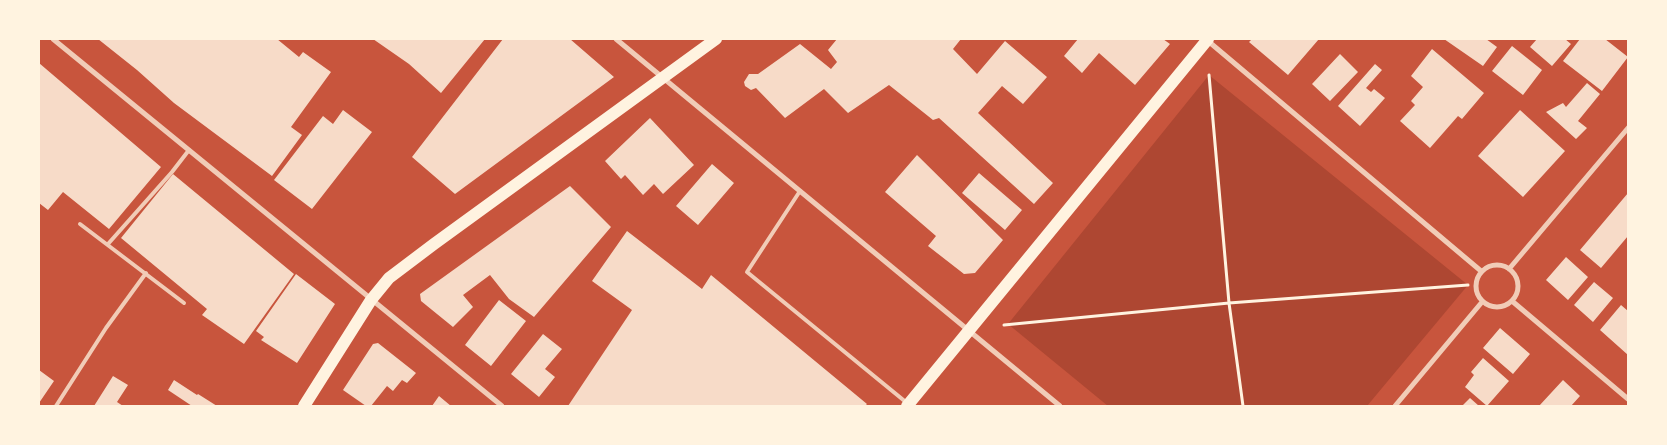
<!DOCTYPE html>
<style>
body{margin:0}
#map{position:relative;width:1667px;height:445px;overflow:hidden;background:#c8553d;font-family:"Fira Sans",sans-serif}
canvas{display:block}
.frame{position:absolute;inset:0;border:40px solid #fff3e0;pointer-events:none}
</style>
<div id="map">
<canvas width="1667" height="445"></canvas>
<div class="frame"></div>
</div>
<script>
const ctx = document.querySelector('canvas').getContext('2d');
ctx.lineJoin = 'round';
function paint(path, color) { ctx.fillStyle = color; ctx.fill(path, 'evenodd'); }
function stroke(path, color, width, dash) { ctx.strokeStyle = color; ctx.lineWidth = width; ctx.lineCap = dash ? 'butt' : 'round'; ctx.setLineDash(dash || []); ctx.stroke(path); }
paint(new Path2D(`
 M1209,75L1468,285L1367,406H1108L1008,324Z`), '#ae4732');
paint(new Path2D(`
 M98,39H277L299,57L303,52L331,72L291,127L302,135L272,176L174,103L137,70Z
 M373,39H485L441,93L409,64Z
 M503,39H570L614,77L455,194L412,157Z
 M837,39H961L953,49L977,74L1005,41L1047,77L1023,104L1002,86L978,113L1053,183L1034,204L939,118L933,120L889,85L848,113L824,89L785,118L756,88L751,90L745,86L744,82L749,74H758L800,44L831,69L837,62L828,50Z
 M1078,39H1163L1170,44L1135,85L1099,53L1082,73L1064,56Z
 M1252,39H1319L1288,75L1249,42Z
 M1444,39H1486L1497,47L1483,66Z
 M1537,39H1565L1571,44L1552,66L1530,47Z
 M1580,39H1605L1628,57L1602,91L1563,61Z
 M1512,46L1542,70L1523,95L1492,71Z
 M1432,49L1484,93L1462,119L1458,116L1430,148L1400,121L1415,105L1411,101L1423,87L1411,76Z
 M1340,54L1358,72L1330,101L1312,84Z
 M39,63L161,167L109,229L63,192L48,210L39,203Z
 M1375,64L1382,70L1366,88L1371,92L1374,89L1385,98L1360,126L1338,106Z
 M1587,83L1600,94L1578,121L1587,128L1576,139L1546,112L1563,103L1566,107Z
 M343,110L372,132L312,209L274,180L323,116L333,124Z
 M1520,110L1565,151L1523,197L1478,156Z
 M650,118L694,165L663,194L654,184L643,195L625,175L621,179L605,161Z
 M917,155L1003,240L975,273L964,274L928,246L936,236L885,192Z
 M712,164L734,183L698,225L676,206Z
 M979,173L1022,210L1005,230L962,193Z
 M173,174L294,274L244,344L202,315L207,309L121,238Z
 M570,186L611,227L534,317L509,299L490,275L463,295L473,307L453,327L421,301L420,294Z
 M1628,193V236L1601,268L1580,250Z
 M627,231L702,289L711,275L867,404L865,406H568L632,310L592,281Z
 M1566,257L1588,277L1568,300L1546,280Z
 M296,274L335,304L297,363L261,340L264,337L256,331Z
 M1594,282L1613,298L1593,322L1574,305Z
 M499,300L526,321L491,366L465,345Z
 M1621,305L1628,311V355L1600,330Z
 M1500,328L1530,354L1513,374L1483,348Z
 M543,334L562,349L545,369L555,377L539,397L511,374Z
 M378,343L416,373L407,383L402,380L393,391L387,386L371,406H366L343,390L373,344Z
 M1483,358L1509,381L1487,406L1465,387L1474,375L1471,372Z
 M39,370L54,381L39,403Z
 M113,376L128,385L117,402L123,406H94Z
 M174,380L197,395L198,394L217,406H192L168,390Z
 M1563,380L1580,396L1571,406H1539Z
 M439,396L451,406H432Z
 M1470,398L1479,406H1462Z`), '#f7dbc8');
stroke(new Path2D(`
 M1209,75L1229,303L1243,406
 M1004,325L1229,303L1468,285`), '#fff3e0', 3);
stroke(new Path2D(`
 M800,191L747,272L907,403
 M80,224L184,303
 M108,244L172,172L189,150
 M56,406L106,328L146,273`), '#f1ccb7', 4);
stroke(new Path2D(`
 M53,39L502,406
 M616,39L1060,406
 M1208,41L1481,271
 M1476 286a21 21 0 1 1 42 0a21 21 0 1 1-42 0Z
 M1509,269L1628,128
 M1512,301L1628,399
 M1395,406L1482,302`), '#f1ccb7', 5);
stroke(new Path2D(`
 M304,406L371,300L389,278L434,244L716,39
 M907,406L1208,39`), '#fff3e0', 12);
</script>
